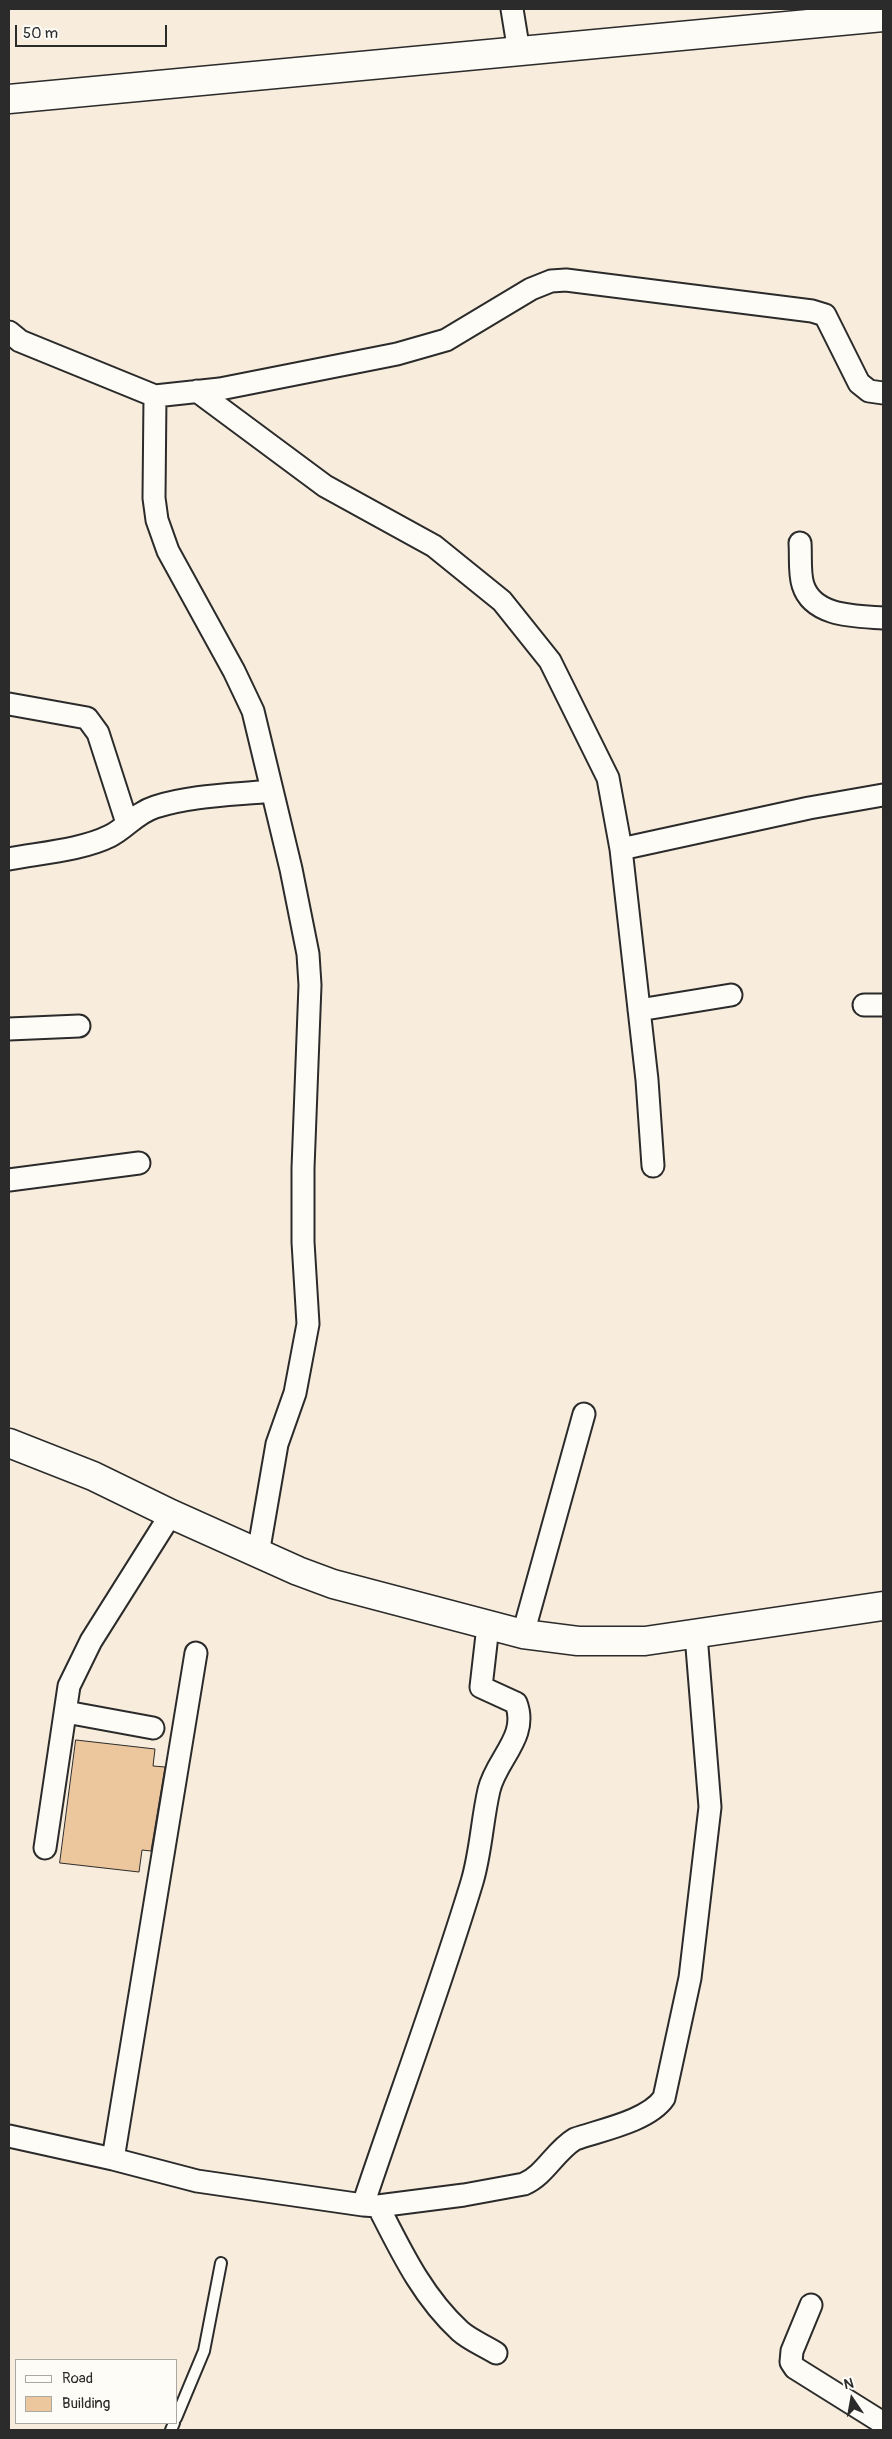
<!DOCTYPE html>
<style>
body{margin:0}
#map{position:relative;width:892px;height:2439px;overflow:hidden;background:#f8ecdc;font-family:Pangolin,sans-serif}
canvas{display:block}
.frame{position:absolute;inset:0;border:10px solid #2b2b2b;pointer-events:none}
.legend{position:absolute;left:15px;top:2359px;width:162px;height:65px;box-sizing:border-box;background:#fdfcf7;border:1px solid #a9a8a5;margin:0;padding:6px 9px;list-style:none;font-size:15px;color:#2b2b2b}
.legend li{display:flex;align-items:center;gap:10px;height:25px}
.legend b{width:25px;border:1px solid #a9a8a5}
.north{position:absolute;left:827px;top:2374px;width:50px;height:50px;-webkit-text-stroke:4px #fdfcf7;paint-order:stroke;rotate:348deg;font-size:14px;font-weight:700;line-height:20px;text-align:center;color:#2b2b2b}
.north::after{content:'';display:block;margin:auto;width:18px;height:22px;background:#2b2b2b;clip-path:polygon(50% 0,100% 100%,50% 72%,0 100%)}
.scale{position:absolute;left:15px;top:25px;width:152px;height:22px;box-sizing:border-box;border:2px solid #2b2b2b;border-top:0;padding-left:6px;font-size:15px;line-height:18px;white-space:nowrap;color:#2b2b2b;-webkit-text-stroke:4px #fdfcf7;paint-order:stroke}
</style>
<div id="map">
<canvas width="892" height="2439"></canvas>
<div class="frame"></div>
<ul class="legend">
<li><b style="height:6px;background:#fdfcf7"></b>Road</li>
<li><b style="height:14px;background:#ecc69c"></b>Building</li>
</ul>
<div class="north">N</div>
<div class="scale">50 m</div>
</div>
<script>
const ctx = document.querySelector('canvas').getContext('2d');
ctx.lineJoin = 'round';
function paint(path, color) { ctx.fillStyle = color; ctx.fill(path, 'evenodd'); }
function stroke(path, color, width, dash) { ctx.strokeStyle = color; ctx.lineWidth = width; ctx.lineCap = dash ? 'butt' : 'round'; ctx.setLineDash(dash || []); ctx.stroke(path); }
const building = new Path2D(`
 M76,1740L155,1749L153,1766L165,1767L151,1851L142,1850L139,1872L60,1863Z`);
paint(building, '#ecc69c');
stroke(building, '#2b2b2b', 1);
const lane = new Path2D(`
 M176,2418L204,2351L221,2263
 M171,2430L174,2423`);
const street = new Path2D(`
 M512,9L519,52
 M9,332L20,341L155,396L220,389L397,354L446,340L531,289L551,281L566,280L812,311L825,315L859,383L869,391L883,393
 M197,391L325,486L434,546L502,601L550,661L608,778L621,849L647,1080L653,1166
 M155,396L154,498L157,520L168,551L234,671L253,711L291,869L308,954L310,985L303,1168V1242L308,1324L295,1393L277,1444L258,1554
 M800,543C801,556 799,573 803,585C813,617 856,616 883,618
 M9,704L87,718L98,733L127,823
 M621,849L809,808L883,795
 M9,859C40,853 82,850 110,836C126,828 136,813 155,807C192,795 233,795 272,791
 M864,1005H883
 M639,1010L731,995
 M9,1029L79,1026
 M9,1180L139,1163
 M523,1634L584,1414
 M66,1712L153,1728
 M45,1848L69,1686L91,1641L171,1514
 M9,2136L113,2159L197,2181L363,2205L378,2206L464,2195L524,2184C545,2175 555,2151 575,2139C601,2130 648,2121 664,2098L690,1978L710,1807L696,1635
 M113,2159L196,1653
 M363,2205C399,2097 439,1991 472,1882C481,1852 482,1820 489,1790C496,1759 529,1737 516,1703L481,1687L488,1626
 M378,2206C401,2251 422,2296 460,2331C470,2340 485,2346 496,2353
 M811,2305L792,2351L791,2362L795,2368L883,2423`);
const secondary = new Path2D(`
 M9,99L883,17
 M9,1443L93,1476L171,1514L298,1571L333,1584L523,1634L578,1641H645L883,1606`);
stroke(lane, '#2b2b2b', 14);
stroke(street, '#2b2b2b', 25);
stroke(secondary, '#2b2b2b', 31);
stroke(lane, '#fdfcf7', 10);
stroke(street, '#fdfcf7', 21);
stroke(secondary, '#fdfcf7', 28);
</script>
